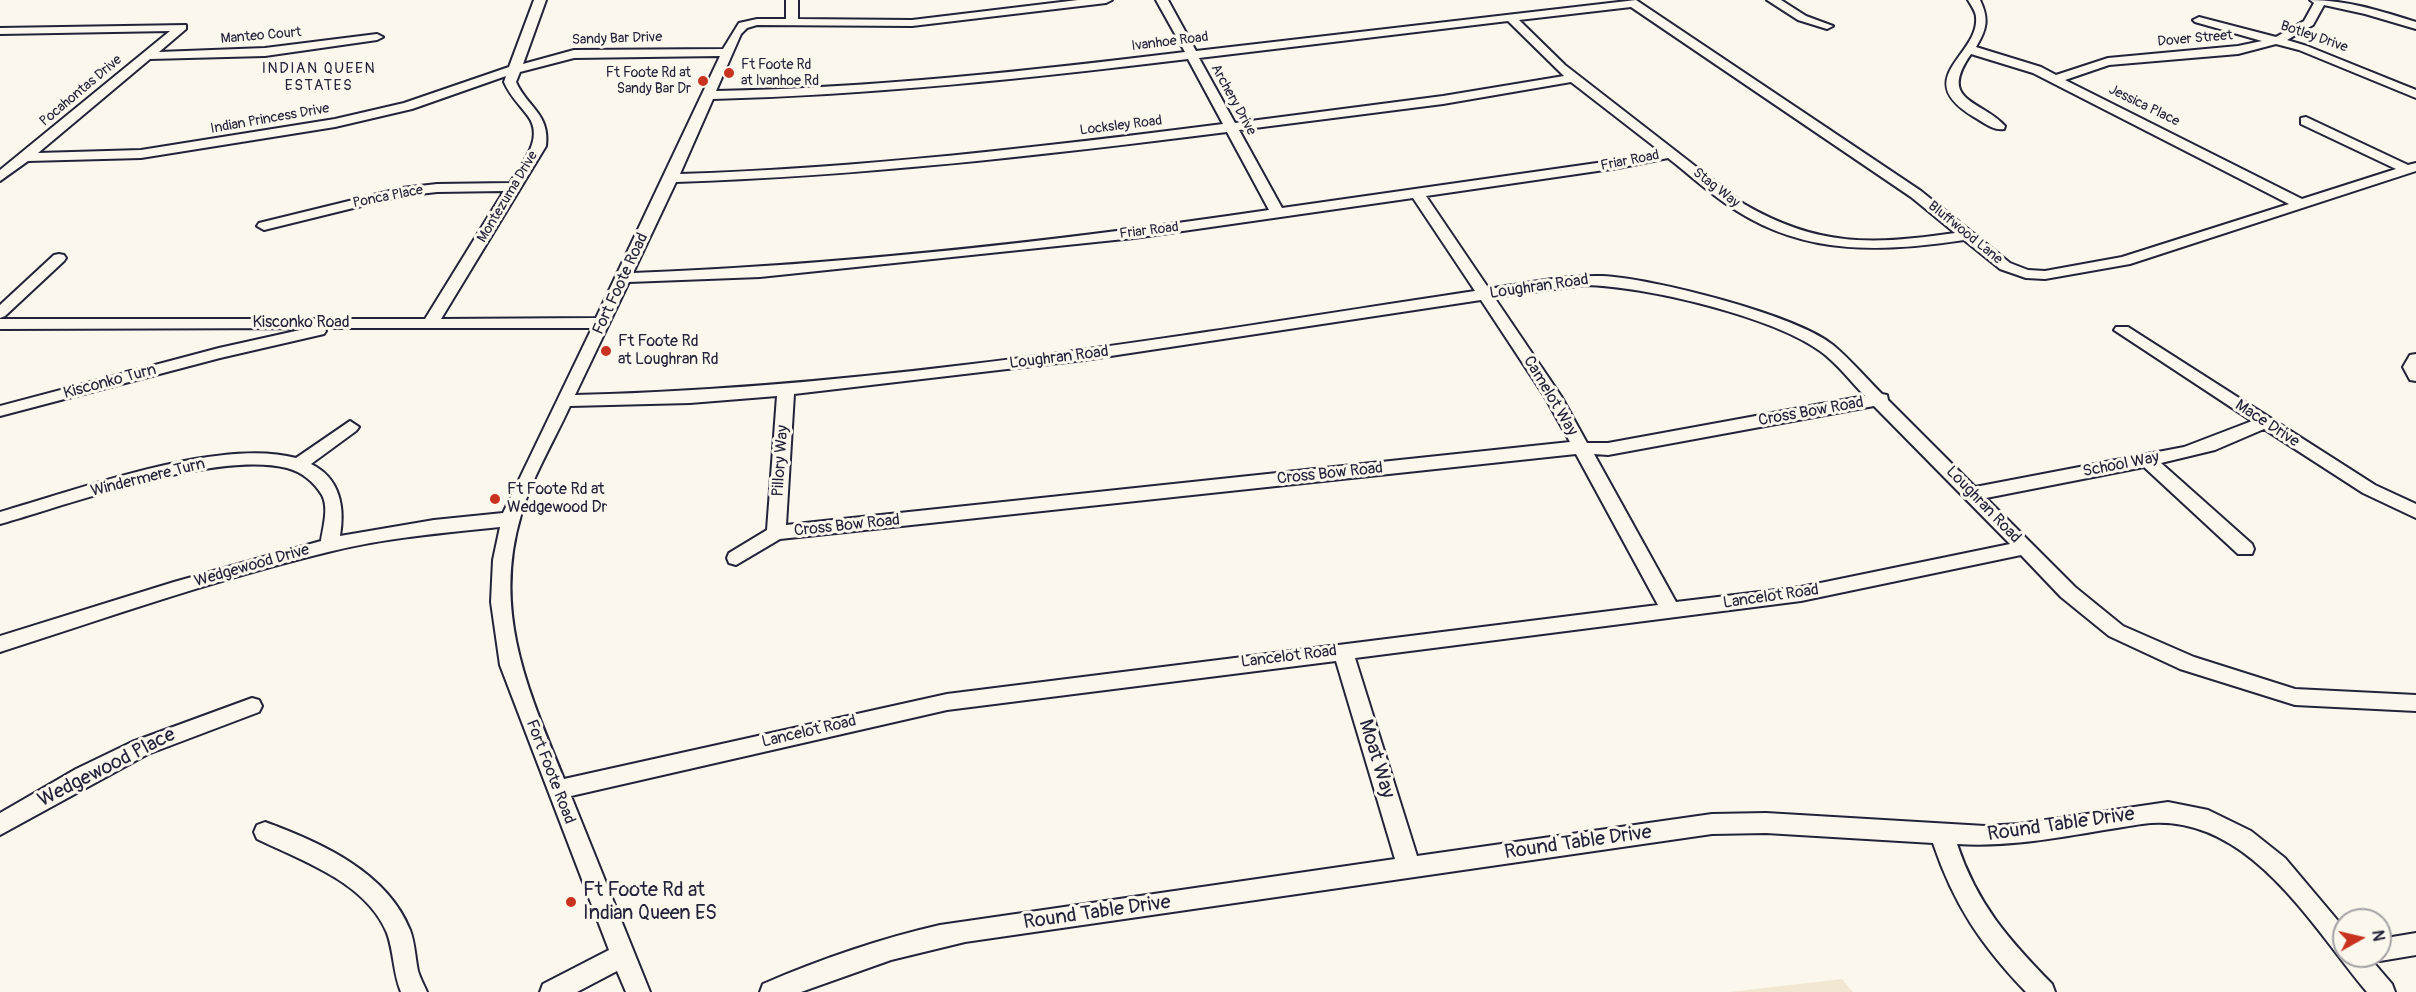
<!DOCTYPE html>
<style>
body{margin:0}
#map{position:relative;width:2416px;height:992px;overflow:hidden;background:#fbf7ec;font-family:Pangolin,sans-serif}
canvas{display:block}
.north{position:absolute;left:2332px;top:908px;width:60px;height:60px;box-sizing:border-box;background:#fbf7ec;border:2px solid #a4a2a5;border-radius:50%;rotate:82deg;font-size:16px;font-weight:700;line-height:24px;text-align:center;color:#22223b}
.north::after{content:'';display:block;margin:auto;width:21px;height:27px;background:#c8321e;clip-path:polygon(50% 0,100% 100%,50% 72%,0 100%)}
</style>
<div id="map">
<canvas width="2416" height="992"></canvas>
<div class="north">N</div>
</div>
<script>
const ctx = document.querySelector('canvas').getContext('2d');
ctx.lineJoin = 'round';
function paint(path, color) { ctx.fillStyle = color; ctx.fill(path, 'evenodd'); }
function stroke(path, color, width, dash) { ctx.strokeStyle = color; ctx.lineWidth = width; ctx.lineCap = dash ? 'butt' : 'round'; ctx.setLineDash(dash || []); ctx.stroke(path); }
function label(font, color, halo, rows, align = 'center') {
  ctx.font = font + ' Pangolin,sans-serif'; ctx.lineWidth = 6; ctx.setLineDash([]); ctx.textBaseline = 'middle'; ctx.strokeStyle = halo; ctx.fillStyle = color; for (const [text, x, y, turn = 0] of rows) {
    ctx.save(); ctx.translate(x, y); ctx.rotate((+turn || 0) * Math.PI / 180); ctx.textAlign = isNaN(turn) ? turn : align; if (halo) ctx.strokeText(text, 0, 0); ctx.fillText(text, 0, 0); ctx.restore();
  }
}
paint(new Path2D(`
 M1842,979L1853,992H1729Z`), '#f2e8d1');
const minor = new Path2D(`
 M534,0H546L523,64L574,50L723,49L739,23L757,19H786V0H798V19L912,20L1078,0H1112L1106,3L912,26L757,25L747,28L741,34L716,91C873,88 1029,71 1185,52L1156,0H1168L1196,51L1636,0L1921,191L2010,263L2028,270L2045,271L2122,257L2289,204L2033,73L1971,54C1937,102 1982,100 2005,126L2004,129C1993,131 1983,122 1974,117C1909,78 1980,55 1976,17C1976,12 1971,5 1968,0H1980C1989,19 1987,29 1976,47L2041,67L2056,75L2108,58L2238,46L2262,41L2195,22L2193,20L2199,17L2276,37L2304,21L2314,3L2310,0C2347,0 2381,11 2416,22V29L2365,14L2324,5L2313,25L2287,40L2307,46L2416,90V98L2299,50L2276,44L2238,54L2109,65L2065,80L2302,199L2396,169L2301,124V118L2306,117L2408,165L2416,163V171L2130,264L2045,279L2026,278L2000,269L1964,240C1883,252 1808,256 1737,211C1712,196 1690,175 1668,158L1618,168L1426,196L1489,289C1526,283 1564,275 1602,276C1652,278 1796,315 1833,345C1851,360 1866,378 1882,394L1887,395L1888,400L1975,487L2184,447L2252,421L2114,330L2116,327H2128L2375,485L2416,504V518L2363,493L2264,429L2215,450L2161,463L2252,544L2254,549L2252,554H2238L2144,467L1986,498L2075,587L2123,626L2194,657L2295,689L2416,695V711L2295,705L2180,669L2109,636L2061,597L2021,555L1801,601L1355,658L1417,856L1712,814L1766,813L1985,826L2019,824L2168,802L2208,810L2251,831L2285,858L2344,928V956H2368L2392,984L2395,992H2367C2310,924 2246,810 2142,824C2080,833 2020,848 1957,844C1977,904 2008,939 2052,984L2055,992H2026C1981,945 1954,905 1933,843L1766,833L1712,834L965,942L891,960L801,992H760L763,984C821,959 879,939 940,925L1395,859L1336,661L947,710L571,796L650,992H626L617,971L577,992H540L543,984L609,950L500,665L491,602L493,560L500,527C442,533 384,538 328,552C217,579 109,617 0,652V636L174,582L321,541C323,527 329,508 322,495C314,482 302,472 287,468C218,450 70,504 0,524V512C77,490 220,437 296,458L350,421L359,427L356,431L311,464C340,478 345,507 340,536L434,520L503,513L592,328H324L326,331L324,334L220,358L0,416V406L219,348L309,328L0,329V319H425L504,191L437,192L402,196L264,230L257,226L259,223L402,188L437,184L510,183C521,164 545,139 528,116C519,104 510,96 504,82L506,76L412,109L335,127L141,158L28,161L0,181V170L170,31L0,34V28L186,25V29L159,52L265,48L377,34L383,37L377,40L265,56L150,59L38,153L141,150L335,119L404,103L509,67ZM1631,7L1911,197L1955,233C1872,245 1818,247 1744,204L1565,65L1519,20ZM1508,21L1564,76L1443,96L1235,123L1199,58ZM720,56L596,318L441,319L546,146C550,114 528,108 516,82L520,72L574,58ZM1188,59L1223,124C1043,147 862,168 680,174L713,99C872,95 1030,78 1188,59ZM1571,82L1660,151L1618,160L1282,208L1239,130L1443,104ZM1227,132L1269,210C1059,241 846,265 633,273L676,182C861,176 1044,155 1227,132ZM1413,198L1475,291C1177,336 877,388 575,395L629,282L760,277L1134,238ZM1585,285C1644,286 1772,316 1820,351C1837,363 1851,382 1865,396L1608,443H1587L1561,396L1494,297ZM1481,300L1545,397L1570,442L786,525L794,394L1084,360ZM777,396L767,530L729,553L727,558L729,563L736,565L780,539L1576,454L1658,605L947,694L564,779C528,690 492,612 521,515C532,477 554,441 570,406L690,403ZM1874,406L2010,544L1801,587L1676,602L1594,454L1608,455Z
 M1767,0H1781L1806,16L1833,26L1827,29L1798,20Z
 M59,254L64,255L66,258L64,261L5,316L0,318V305L54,255Z
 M2416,354V381L2410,380L2403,367L2410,355Z
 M252,698L259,700L262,706L259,712L148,754L0,835V813L76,769L132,742Z
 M265,822C320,842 387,872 410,930C415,943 415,957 418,971C420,978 424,985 427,992H401C393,973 394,952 387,933C366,882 302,861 257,839L254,832L257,825Z
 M2416,933V955L2380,961L2371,958L2370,956H2380V939Z`);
stroke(minor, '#22223b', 4);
paint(minor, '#fbf7ec');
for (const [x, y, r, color] of [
 [729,73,6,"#c8321e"],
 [703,81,6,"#c8321e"],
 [606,351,6,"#c8321e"],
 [495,499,6,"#c8321e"],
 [571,902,6,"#c8321e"]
]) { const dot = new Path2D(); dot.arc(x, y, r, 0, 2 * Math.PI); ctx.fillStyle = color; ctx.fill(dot); stroke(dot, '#fbf7ec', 2); }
label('14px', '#22223b', '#fbf7ec', [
 ["Manteo Court",261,36,-5],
 ["Botley Drive",2314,37,19],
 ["Sandy Bar Drive",617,39,-2],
 ["Dover Street",2195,39,-5],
 ["Ivanhoe Road",1170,42,-7],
 ["Pocahontas Drive",81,91,-40],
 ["Archery Drive",1233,100,61],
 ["Jessica Place",2144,106,26],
 ["Indian Princess Drive",270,119,-10],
 ["Locksley Road",1121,126,-7],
 ["Friar Road",1630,161,-11],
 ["Stag Way",1716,188,38],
 ["Ponca Place",388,197,-11],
 ["Montezuma Drive",508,197,-59],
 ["Friar Road",1149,231,-7],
 ["Bluffwood Lane",1965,233,39]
]);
label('14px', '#22223b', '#fbf7ec', [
 ["Ft Foote Rd",741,65],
 ["at Ivanhoe Rd",741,81],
 ["Ft Foote Rd at",691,73,"right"],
 ["Sandy Bar Dr",691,89,"right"]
], 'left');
ctx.letterSpacing = '1.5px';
label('15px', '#22223b', '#fbf7ec', [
 ["INDIAN QUEEN",319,69],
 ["ESTATES",319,86]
]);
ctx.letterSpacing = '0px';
label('16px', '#22223b', '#fbf7ec', [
 ["Fort Foote Road",621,284,-65],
 ["Loughran Road",1539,287,-8],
 ["Kisconko Road",301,323],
 ["Loughran Road",1059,358,-7],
 ["Kisconko Turn",110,382,-15],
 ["Camelot Way",1550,396,59],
 ["Cross Bow Road",1811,412,-10],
 ["Mace Drive",2267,424,33],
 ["Pillory Way",781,461,-86],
 ["School Way",2121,465,-11],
 ["Cross Bow Road",1330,474,-6],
 ["Windermere Turn",148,478,-14],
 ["Loughran Road",1983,505,46],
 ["Cross Bow Road",847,526,-6],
 ["Wedgewood Drive",252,566,-16],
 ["Lancelot Road",1771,597,-8],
 ["Lancelot Road",1289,657,-7],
 ["Lancelot Road",809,732,-13],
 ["Fort Foote Road",550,772,69]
]);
label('16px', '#22223b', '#fbf7ec', [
 ["Ft Foote Rd",618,342],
 ["at Loughran Rd",618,360],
 ["Ft Foote Rd at",507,490],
 ["Wedgewood Dr",507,508]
], 'left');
label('20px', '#22223b', '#fbf7ec', [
 ["Moat Way",1376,759,73],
 ["Wedgewood Place",107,768,-27],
 ["Round Table Drive",2061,825,-8],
 ["Round Table Drive",1578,843,-8],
 ["Round Table Drive",1097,913,-8]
]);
label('20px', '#22223b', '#fbf7ec', [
 ["Ft Foote Rd at",583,891],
 ["Indian Queen ES",583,914]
], 'left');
</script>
